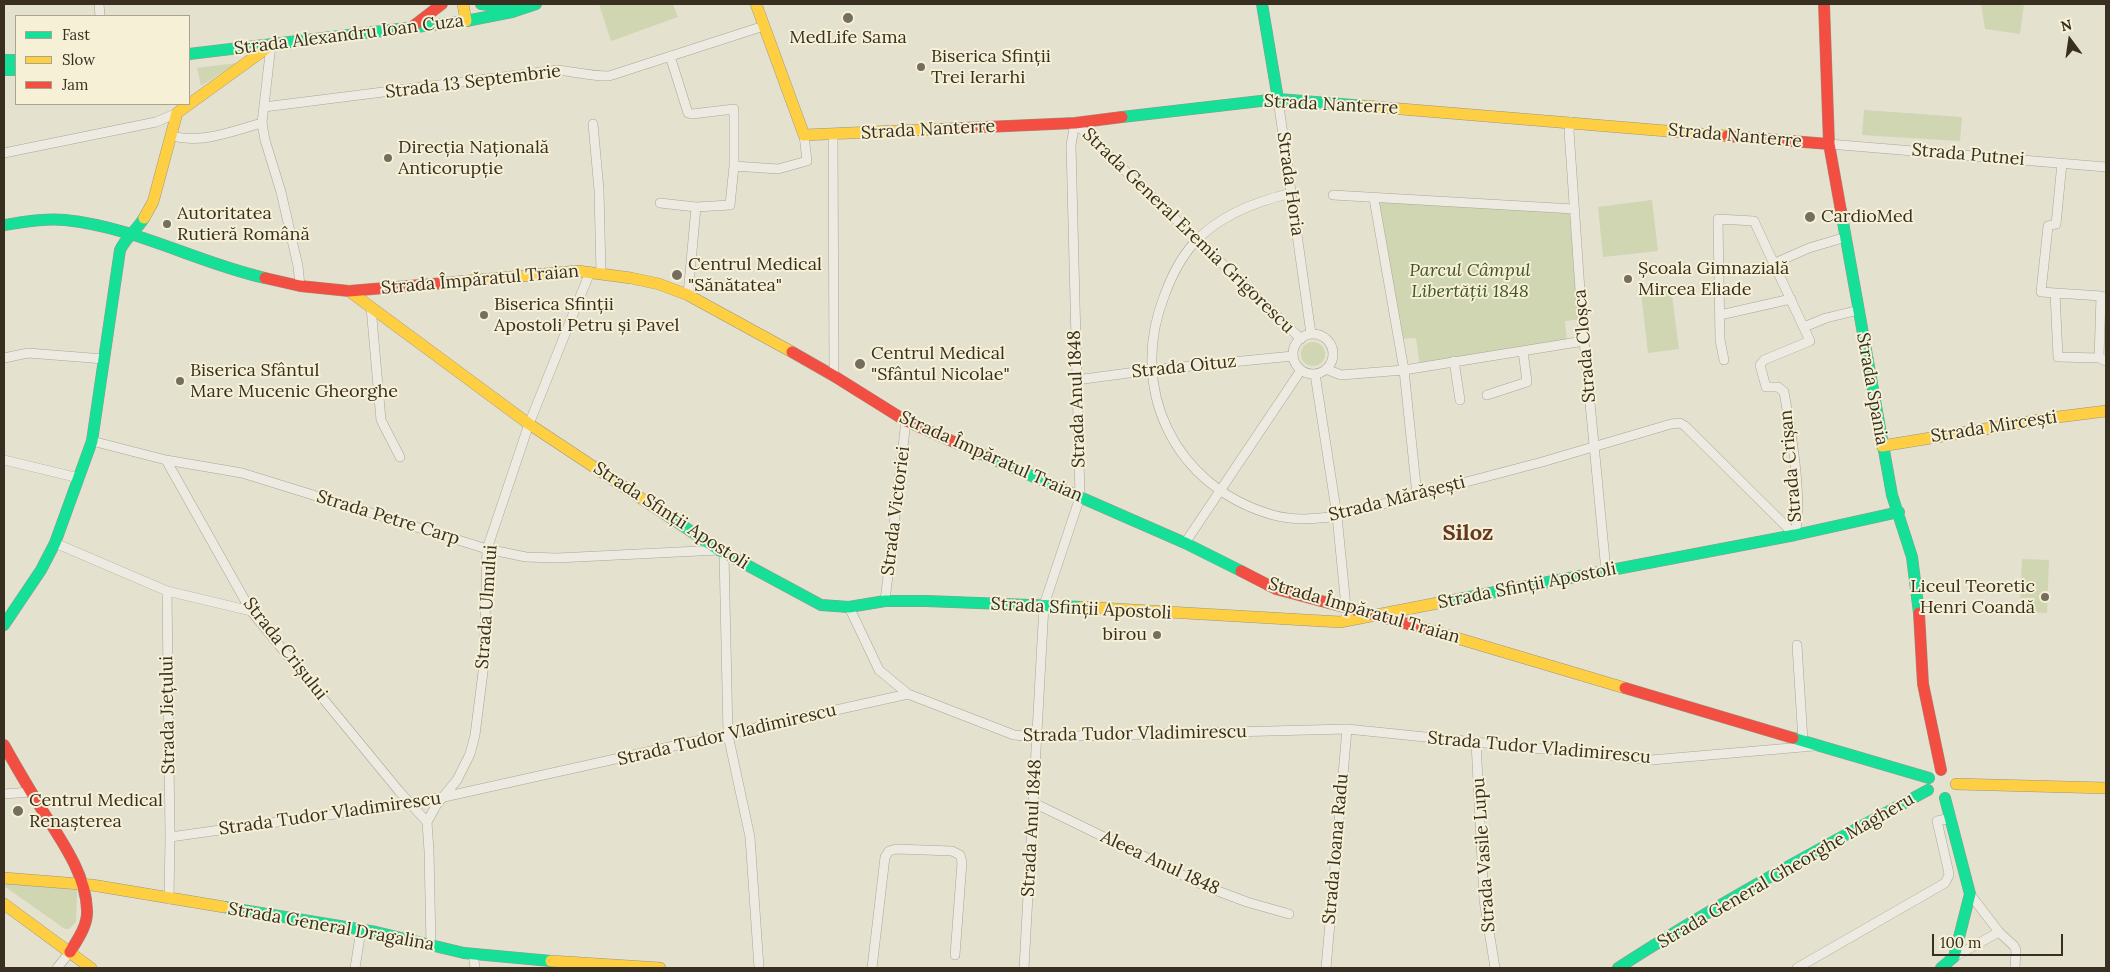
<!DOCTYPE html>
<meta charset="utf-8">
<style>
body{margin:0}
#map{position:relative;width:2110px;height:972px;overflow:hidden;background:#e4e1cf;font-family:Lora,serif}
canvas{display:block}
.frame{position:absolute;inset:0;border:5px solid #392f20;pointer-events:none}
.legend{position:absolute;left:15px;top:15px;width:175px;height:90px;box-sizing:border-box;background:#f5f0d6;border:1px solid #aaa38d;margin:0;padding:6px 9px;list-style:none;font-size:15px;color:#392f20}
.legend li{display:flex;align-items:center;gap:10px;height:25px}
.legend b{width:25px;border:1px solid #aaa38d}
.north{position:absolute;left:2045px;top:15px;width:50px;height:50px;-webkit-text-stroke:4px #f5f0d6;paint-order:stroke;rotate:346deg;font-size:14px;font-weight:700;line-height:20px;text-align:center;color:#392f20}
.north::after{content:'';display:block;margin:auto;width:18px;height:22px;background:#392f20;clip-path:polygon(50% 0,100% 100%,50% 72%,0 100%)}
.scale{position:absolute;left:1932px;top:934px;width:131px;height:22px;box-sizing:border-box;border:2px solid #392f20;border-top:0;padding-left:6px;font-size:15px;line-height:18px;white-space:nowrap;color:#392f20;-webkit-text-stroke:4px #f5f0d6;paint-order:stroke}
</style>
<div id="map">
<canvas width="2110" height="972"></canvas>
<div class="frame"></div>
<ul class="legend">
<li><b style="height:6px;background:#16e098"></b>Fast</li>
<li><b style="height:6px;background:#ffcf43"></b>Slow</li>
<li><b style="height:6px;background:#f24e42"></b>Jam</li>
</ul>
<div class="north">N</div>
<div class="scale">100 m</div>
</div>
<script>
const ctx = document.querySelector('canvas').getContext('2d');
ctx.lineJoin = 'round';
function paint(path, color) { ctx.fillStyle = color; ctx.fill(path, 'evenodd'); }
function stroke(path, color, width, dash) { ctx.strokeStyle = color; ctx.lineWidth = width; ctx.lineCap = dash ? 'butt' : 'round'; ctx.setLineDash(dash || []); ctx.stroke(path); }
function label(font, color, halo, rows, align = 'center') {
  ctx.font = font + ' Lora,serif'; ctx.lineWidth = 4; ctx.setLineDash([]); ctx.textBaseline = 'middle'; ctx.strokeStyle = halo; ctx.fillStyle = color; for (const [text, x, y, turn = 0] of rows) {
    ctx.save(); ctx.translate(x, y); ctx.rotate((+turn || 0) * Math.PI / 180); ctx.textAlign = isNaN(turn) ? turn : align; if (halo) ctx.strokeText(text, 0, 0); ctx.fillText(text, 0, 0); ctx.restore();
  }
}
paint(new Path2D(`
 M599,4H673L678,17L611,41Z
 M1981,4H2024L2020,34L1985,29Z
 M237,63L201,86L197,68Z
 M1864,110L1962,117L1960,141L1862,135Z
 M1374,199L1574,209L1582,319L1565,321L1567,344L1420,367L1416,338L1398,339Z
 M1652,200L1658,251L1603,257L1598,207Z
 M1671,288L1679,349L1648,353L1641,292Z
 M1301 354a12 12 0 1 1 24 0a12 12 0 1 1-24 0Z
 M2022,559L2049,560L2047,613L2020,612Z
 M4,883L77,890L76,922L69,929H65L4,886Z`), '#d0d5b2');
const street = new Path2D(`
 M99,4L100,16
 M271,45L262,123L265,140L281,192L298,266L300,286
 M1278,99L1311,334
 M264,107L558,70C575,72 591,76 609,76L764,26
 M1571,122L1569,131L1582,319L1606,571
 M1075,123L1301,339
 M593,124L599,190L601,273
 M833,134L834,376
 M172,136C202,144 233,131 262,123
 M1829,144L2106,167
 M4,153L156,122L177,113
 M2062,163L2056,224L2048,226L2041,292L2101,296L2099,358L2106,361
 M734,166L778,169L807,161L804,135
 M1292,193C1257,201 1220,215 1195,242C1181,257 1172,275 1165,294C1127,388 1174,487 1273,515C1294,521 1316,519 1337,516L1542,462L1671,424L1680,423L1685,426L1795,535
 M1333,195L1574,209
 M1374,199L1404,370L1417,495
 M660,203L696,207L730,205L734,166V109L692,114L688,113L670,56
 M1775,263L1809,248L1846,237
 M2055,293L2058,357L2099,358
 M688,295L696,207
 M371,307L381,420L400,457
 M1720,315L1791,299
 M1804,327L1826,318L1859,310
 M1293 354a20 20 0 1 1 40 0a20 20 0 1 1-40 0Z
 M4,358L28,353L104,359
 M1724,360L1720,340L1718,219L1754,221L1810,341L1764,360L1760,365L1766,387H1778L1784,392C1791,433 1803,495 1795,535
 M1454,361L1460,400
 M1326,369L1341,375L1404,370L1584,341
 M1315,374L1337,516L1346,607
 M1076,380L1151,370L1293,356
 M1487,395L1527,382L1523,351
 M92,441L166,460L242,473L487,549L526,557L557,558L719,550
 M4,460L79,478
 M166,460L251,611L399,791L427,822
 M55,543L167,591L251,611
 M1185,543L1301,370
 M724,553L728,735L750,837L759,968
 M167,591L170,837L169,899
 M885,601L906,421
 M849,607L879,670L908,694
 M1797,645L1803,741
 M1476,742L1484,900L1495,968
 M4,794L30,792
 M1034,803L1207,887L1247,902L1289,914
 M170,837L400,805L444,797L908,694L1014,735L1037,737L1347,729L1651,760L1814,746
 M1970,894L1999,932L2014,946L2016,950L2015,968
 M431,945L429,851L427,822L437,804L457,780L470,754L475,735L484,664L487,549L529,424L590,272
 M473,954L475,968
 M1954,957L1999,932
 M57,968L70,952
 M355,968L361,930
 M872,968L885,857L889,851L896,849L952,851L960,855L962,862L955,955
 M1024,968L1044,605L1080,497L1071,145L1075,123
 M1326,968L1347,729
 M1797,968L1945,883L1949,875L1948,869L1937,821L1951,818`);
const fast = new Path2D(`
 M481,4L513,8
 M1262,4L1278,99
 M189,54L466,21L512,12L536,4
 M4,60H16
 M4,70H16
 M1122,117L1278,99L1365,106
 M1841,211L1892,495L1912,557L1919,613
 M4,225C24,222 45,218 65,220C135,227 198,263 265,278
 M977,452L1185,543L1241,571
 M665,514L719,550L821,605L849,607L885,601H926L1082,607
 M1438,603L1795,535L1899,512
 M4,625L41,570L55,543L92,441L120,250C126,237 137,230 144,218
 M1793,738L1929,778
 M224,907L376,932L464,953L551,961
 M1618,968C1718,903 1823,847 1928,790
 M1941,968L1954,957L1970,894L1945,798`);
const slow = new Path2D(`
 M463,4L466,21
 M756,4L804,135L941,129
 M1365,106L1727,136
 M144,218L153,202L177,113L271,45
 M456,282L578,271L631,278L659,284L688,295L792,352
 M349,291L529,424L665,514
 M1882,446L2058,417L2106,411
 M1082,607L1340,622L1438,603
 M1423,628L1625,688
 M1956,784L2106,788
 M4,878L92,885L224,907
 M4,904L91,968
 M551,961L660,968`);
const jam = new Path2D(`
 M1824,4L1829,144L1841,211
 M412,27L442,4
 M941,129L1075,123L1122,117
 M1727,136L1829,144
 M265,278L300,286L349,291L456,282
 M792,352L834,376L906,421L977,452
 M1241,571L1276,589L1423,628
 M1919,613L1923,684L1941,770
 M1625,688L1793,738
 M4,745C15,765 27,785 39,805C58,836 86,872 87,910C88,925 78,939 70,952`);
stroke(street, '#aaa697', 10);
stroke(fast, '#999588', 12);
stroke(slow, '#999588', 12);
stroke(jam, '#999588', 12);
stroke(street, '#eceae1', 9);
stroke(fast, '#16e098', 11);
stroke(slow, '#ffcf43', 11);
stroke(jam, '#f24e42', 11);
for (const [x, y, r, color] of [
 [848,18,6,"#756d5d"],
 [921,67,5,"#756d5d"],
 [388,158,5,"#756d5d"],
 [1810,217,6,"#756d5d"],
 [167,224,5,"#756d5d"],
 [677,275,6,"#756d5d"],
 [1628,279,5,"#756d5d"],
 [484,315,5,"#756d5d"],
 [860,364,6,"#756d5d"],
 [180,381,5,"#756d5d"],
 [2045,597,5,"#756d5d"],
 [1157,635,5,"#756d5d"],
 [18,811,6,"#756d5d"]
]) { const dot = new Path2D(); dot.arc(x, y, r, 0, 2 * Math.PI); ctx.fillStyle = color; ctx.fill(dot); stroke(dot, '#f5f0d6', 2); }
label('18px', '#392f20', '#f5f0d6', [
 ["Strada Alexandru Ioan Cuza",349,35,-7],
 ["Strada 13 Septembrie",473,82,-7],
 ["Strada Nanterre",1331,105,3],
 ["Strada Nanterre",928,130,-3],
 ["Strada Nanterre",1735,136,5],
 ["Strada Putnei",1968,155,5],
 ["Strada Horia",1290,184,82],
 ["Strada General Eremia Grigorescu",1188,231,44],
 ["Strada Împăratul Traian",480,280,-5],
 ["Strada Cloșca",1585,346,-95],
 ["Strada Oituz",1184,367,-6],
 ["Strada Spania",1872,389,80],
 ["Strada Anul 1848",1077,399,-92],
 ["Strada Mircești",1994,427,-9],
 ["Strada Împăratul Traian",991,457,24],
 ["Strada Crișan",1791,466,-95],
 ["Strada Mărășești",1397,499,-14],
 ["Strada Victoriei",896,511,-83],
 ["Strada Sfinții Apostoli",671,516,33],
 ["Strada Petre Carp",388,518,17],
 ["Strada Sfinții Apostoli",1527,586,-11],
 ["Strada Ulmului",487,607,-86],
 ["Strada Sfinții Apostoli",1081,609,3],
 ["Strada Împăratul Traian",1364,611,16],
 ["Strada Crișului",285,649,52],
 ["Strada Jiețului",168,715,-91],
 ["Strada Tudor Vladimirescu",1135,734,-1],
 ["Strada Tudor Vladimirescu",727,735,-13],
 ["Strada Tudor Vladimirescu",1539,748,5],
 ["Strada Tudor Vladimirescu",330,814,-8],
 ["Strada Anul 1848",1032,828,-87],
 ["Strada Ioana Radu",1336,849,-85],
 ["Strada Vasile Lupu",1484,855,-94],
 ["Aleea Anul 1848",1160,863,25],
 ["Strada General Gheorghe Magheru",1786,871,-30],
 ["Strada General Dragalina",331,927,10]
]);
label('18px', '#392f20', '#f5f0d6', [
 ["MedLife Sama",848,38,"center"],
 ["Biserica Sfinții",931,57],
 ["Trei Ierarhi",931,78],
 ["Direcția Națională",398,148],
 ["Anticorupție",398,169],
 ["Autoritatea",177,214],
 ["Rutieră Română",177,235],
 ["CardioMed",1821,217],
 ["Centrul Medical",688,265],
 ["\"Sănătatea\"",688,286],
 ["Școala Gimnazială",1638,269],
 ["Mircea Eliade",1638,290],
 ["Biserica Sfinții",494,305],
 ["Apostoli Petru și Pavel",494,326],
 ["Centrul Medical",871,354],
 ["\"Sfântul Nicolae\"",871,375],
 ["Biserica Sfântul",190,371],
 ["Mare Mucenic Gheorghe",190,392],
 ["Liceul Teoretic",2035,587,"right"],
 ["Henri Coandă",2035,608,"right"],
 ["birou",1147,635,"right"],
 ["Centrul Medical",29,801],
 ["Renașterea",29,822]
], 'left');
label('italic 18px', '#435527', '#f5f0d6', [
 ["Parcul Câmpul",1470,271],
 ["Libertății 1848",1470,292]
]);
label('bold 22px', '#643820', '#f5f0d6', [
 ["Siloz",1468,534]
]);
</script>
